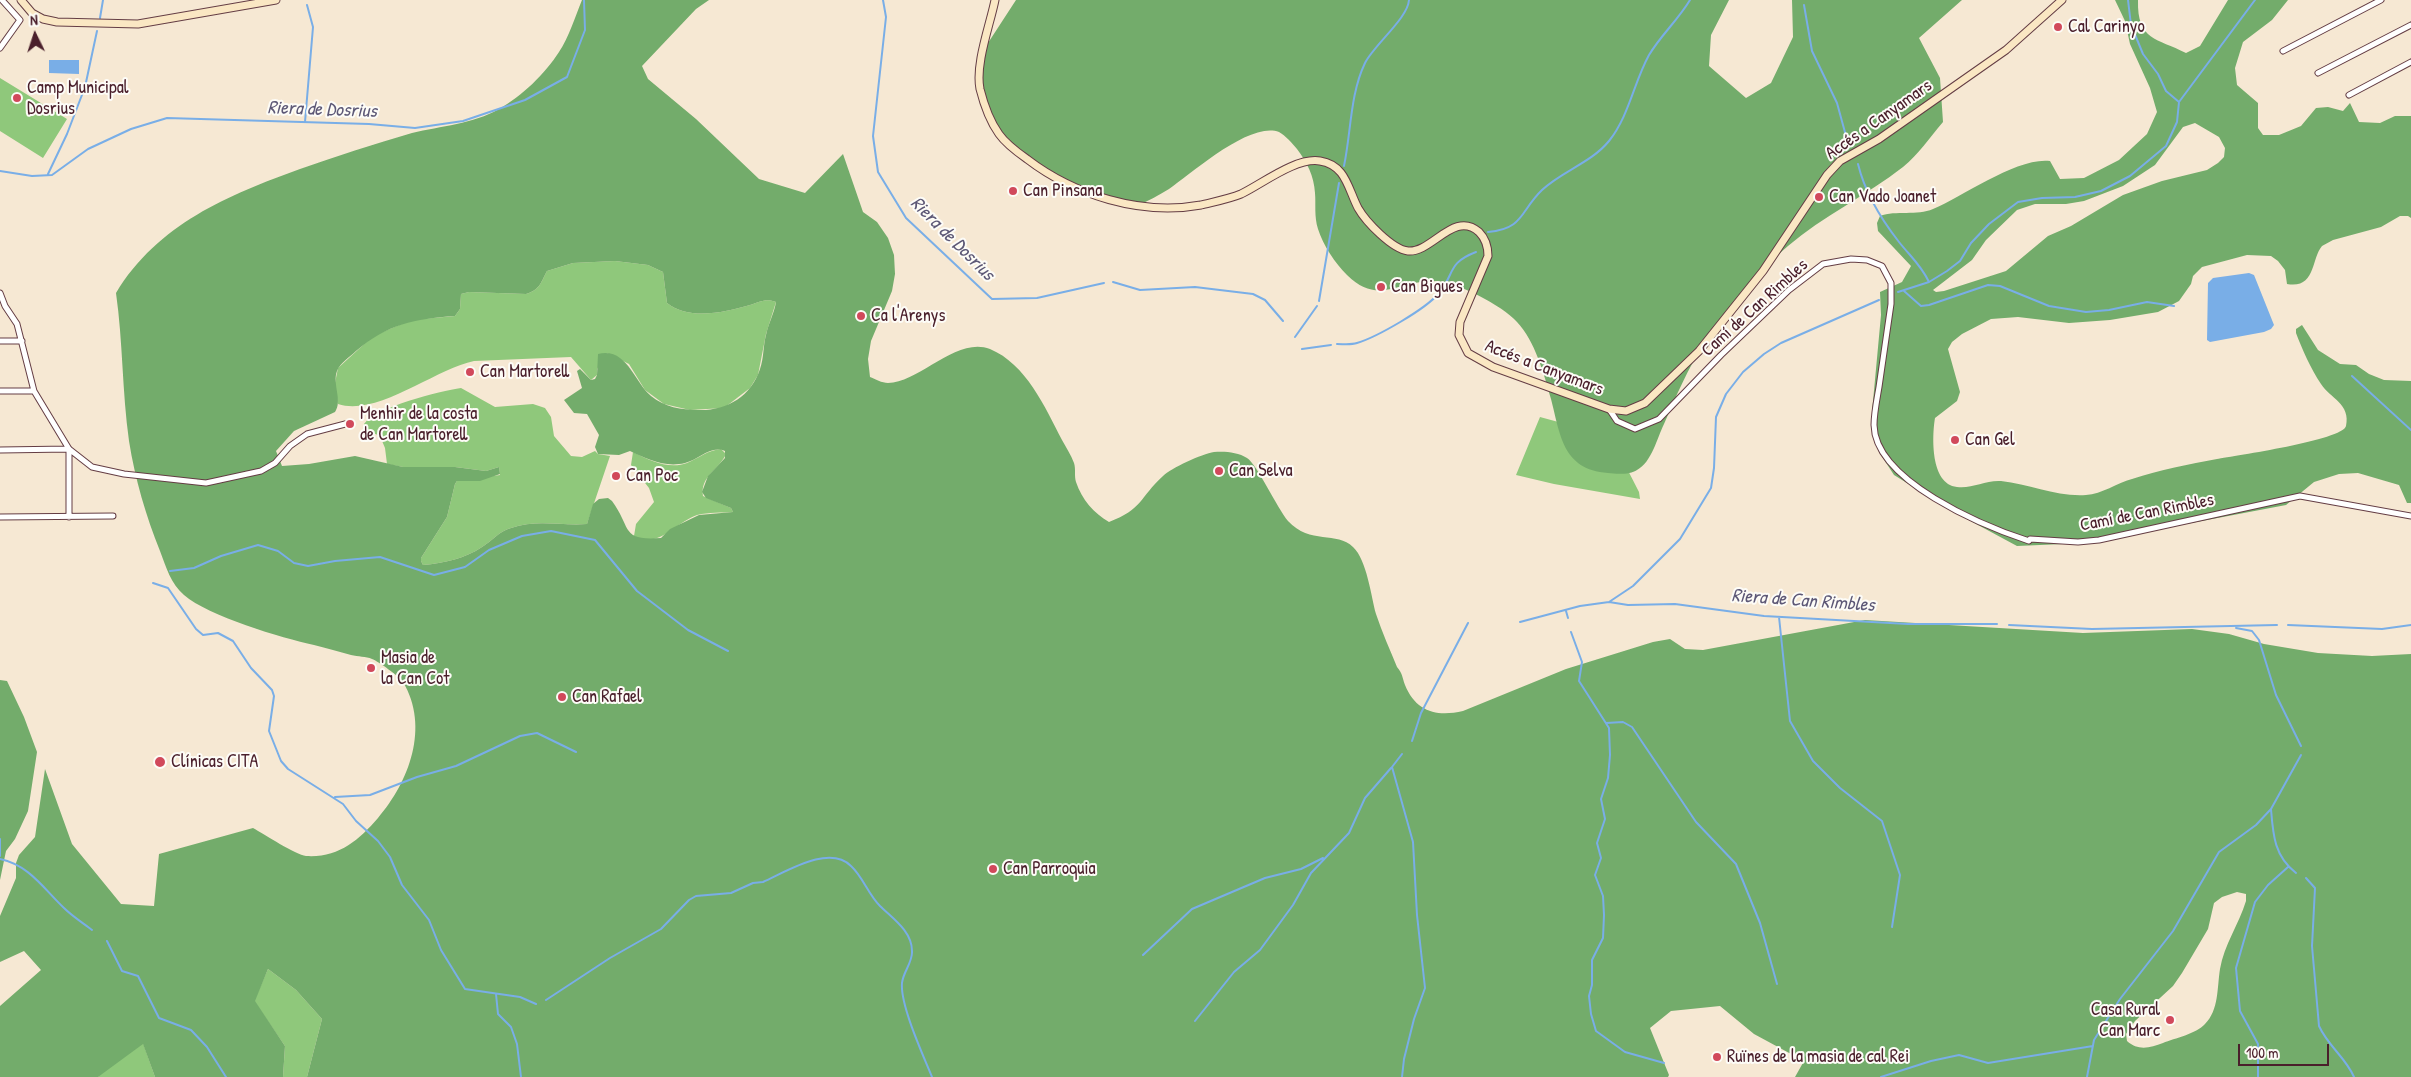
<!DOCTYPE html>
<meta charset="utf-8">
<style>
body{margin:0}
#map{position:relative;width:2411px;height:1077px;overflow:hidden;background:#f6e8d3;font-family:"Patrick Hand",sans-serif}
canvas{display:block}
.north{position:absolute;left:10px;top:10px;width:50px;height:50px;-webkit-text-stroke:4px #fdfcf7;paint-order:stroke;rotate:356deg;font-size:14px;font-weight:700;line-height:20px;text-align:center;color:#4a1f2b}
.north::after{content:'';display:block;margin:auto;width:18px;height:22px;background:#4a1f2b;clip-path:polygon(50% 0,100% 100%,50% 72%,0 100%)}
.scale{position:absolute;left:2238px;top:1044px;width:91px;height:22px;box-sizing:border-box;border:2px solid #4a1f2b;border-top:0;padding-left:6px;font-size:15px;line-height:18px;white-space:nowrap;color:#4a1f2b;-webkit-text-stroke:4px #fdfcf7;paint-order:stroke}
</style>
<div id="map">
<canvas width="2411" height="1077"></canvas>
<div class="north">N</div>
<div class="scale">100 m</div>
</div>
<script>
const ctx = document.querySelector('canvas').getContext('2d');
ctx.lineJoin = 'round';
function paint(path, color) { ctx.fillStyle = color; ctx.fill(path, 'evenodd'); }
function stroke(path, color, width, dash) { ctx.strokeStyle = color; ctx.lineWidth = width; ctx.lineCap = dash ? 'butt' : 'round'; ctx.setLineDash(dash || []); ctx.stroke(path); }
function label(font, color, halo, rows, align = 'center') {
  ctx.font = font + ' "Patrick Hand",sans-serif'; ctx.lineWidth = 4; ctx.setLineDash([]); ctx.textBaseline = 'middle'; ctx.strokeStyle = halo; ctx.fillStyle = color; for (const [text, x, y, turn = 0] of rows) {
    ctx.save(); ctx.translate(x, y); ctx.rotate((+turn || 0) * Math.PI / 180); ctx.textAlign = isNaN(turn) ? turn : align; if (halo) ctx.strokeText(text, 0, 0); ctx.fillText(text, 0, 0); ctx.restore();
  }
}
paint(new Path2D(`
 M0,78L67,119L43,158L0,131Z
 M615,261L648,265L663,272L667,303C690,321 725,312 750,305C760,302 766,298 776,302L766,334L758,375L750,388L724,408L690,410L664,404L645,390L629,364L607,353L597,369V375L591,380L571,357L474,361C435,369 377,417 338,404L335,383L338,368L373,336L411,320L455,316L460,309L461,294L469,292L526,294C540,290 541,282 547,271L573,263Z
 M461,388L495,407L533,404L545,408L551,417L554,436L571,456L582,457L595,451L598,454L610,456L587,524C561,526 536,519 511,528C499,531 492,541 482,547C464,559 444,563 423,565L421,561V558L447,517L455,484L457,481L500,475L499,467L486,471L455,467H403L387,464L385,448L380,436L364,429V424C376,407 440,391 461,388Z
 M1540,417L1562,423L1619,453L1639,492L1640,499L1554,484L1516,475Z
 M721,449L726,454C719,470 700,476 703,496L731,508L733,512C721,513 709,512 697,515C676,522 658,550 634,536L636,524L654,502L649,488L631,465L633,452C649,460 669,470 687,463C699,458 708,450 721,449Z
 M268,969L296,990L322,1019L307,1077H283L285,1046L254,1001Z
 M143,1043L155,1077H98L99,1075Z`), '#8fc87b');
paint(new Path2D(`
 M582,0H709L696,9L642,66L648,79L696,119L759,179L805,193L843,154L863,212L877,222L888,238L894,255L895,274L892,291L871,341L868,359L870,377C875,379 882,383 888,383C920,382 957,336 990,349C1026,364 1045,407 1062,440C1066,447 1071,455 1074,463C1076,469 1074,476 1076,482C1082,500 1094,513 1109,522C1143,509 1139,498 1163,476C1171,468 1202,454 1214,452C1224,451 1238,452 1247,458C1257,464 1277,508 1288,521C1310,545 1337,531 1353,547C1367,560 1371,596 1376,614C1382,632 1390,650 1397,667C1403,674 1402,677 1405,685C1416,712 1437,717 1463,711L1566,669L1653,642L1670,639L1685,649L1703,650L1865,620L2083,633L2192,629L2229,634L2264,644L2318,653L2372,656L2411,654V1077H1795L1804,1061L1754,1034L1720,1006L1671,1011L1650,1028L1669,1075L1668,1077H307L322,1019L296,990L268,969L255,1001L285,1046L283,1077H155L143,1044L98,1077H0V1006L41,970L24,951L0,962V916L16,878V863L19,855L35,837L45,769L72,844L121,904L154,906L159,854L253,828C264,834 296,855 306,856C338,858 358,841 378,818C409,782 430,727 403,682C400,677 378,661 372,659C366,656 358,657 351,655C339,652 327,648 314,645C282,638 208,616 184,595C171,584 166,567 160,551C146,516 135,479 129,441C122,392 123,342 116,293C158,224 228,195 300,169C337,156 374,144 412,133C441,126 473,124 499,109C522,96 545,74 559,52C569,37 575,17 582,0ZM615,261L648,265L663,272L667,303C690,321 725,312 750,305C760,302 766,298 776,302C774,314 768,324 766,335C763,346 764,358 760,369C751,397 726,411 698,410C682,410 664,407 651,396C634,382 627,347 598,354L597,375L595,379L591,380L580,369L577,371L582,388L564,400L574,413L587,414L599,435L595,447L598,454L619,455L630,451C647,459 665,468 685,463C699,460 710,445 725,451V458L708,476L702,492L706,498L731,508L733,512L699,515L670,529L661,538C620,541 632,528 612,501L608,498L599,499L593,504L587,524C561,526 536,519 511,528C499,531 492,541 482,547C464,559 444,563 423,565L421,561V558L447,517L455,484L457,481H480L500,474L499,467L486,471L455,467H403L355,456L309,464L282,466L276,451L294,431L335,412C343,401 332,384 337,371C340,363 350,357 356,351C388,324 414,319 455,316L460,309L461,294L469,292L526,294C540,290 541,282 547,271L573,263ZM2237,892L2246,894V901C2239,924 2224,945 2220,969C2217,988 2219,1010 2205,1024C2196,1034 2175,1038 2163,1043C2150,1048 2138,1051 2127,1041L2126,1034L2135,1021L2173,986L2182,973L2208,929L2214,903L2222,897Z
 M1016,0H1729L1711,35L1709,66L1746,98L1771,83L1793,37L1792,0H1962L1919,38L1940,78L1943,122C1930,137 1918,155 1903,167C1866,196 1823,216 1788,246C1759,271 1728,312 1705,343C1688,367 1676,397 1664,424C1657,438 1652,462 1637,470C1630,475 1616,474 1608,473C1562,470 1560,433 1551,399C1544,374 1535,341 1517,322C1502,305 1454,280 1431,281C1397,282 1377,305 1347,275C1335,263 1323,245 1318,229C1314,216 1316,205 1315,193C1314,176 1307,162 1297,149C1293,144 1285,135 1279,132C1250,121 1192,173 1169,189C1159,195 1148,201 1137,206L1084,192L1007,144L981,97L982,60L988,43Z
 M2115,0H2138C2137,41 2157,38 2186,53L2200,46L2228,0H2288L2272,20L2243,42L2235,68L2237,85L2258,103V128L2263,135H2279L2301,126L2316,108L2328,107L2343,111L2350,103L2359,122L2380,123L2395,116H2411V218L2408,216H2400L2381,227L2333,240L2322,246C2311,259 2316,289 2287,284L2285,270L2278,261L2271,256L2247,255L2202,267L2193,276L2191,284L2179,301L2158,312L2110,320L2069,323L2018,317L1991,319L1962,334L1952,342L1948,349L1960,392L1957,401L1935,418C1932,436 1930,484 1957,487C1972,489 1985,480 2001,481C2030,484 2057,497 2086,495C2102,494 2117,483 2132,479C2160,470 2189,464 2217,459C2234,456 2343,440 2346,426C2351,404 2330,398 2321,384C2311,369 2302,349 2296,333V329L2302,325L2318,350L2340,364L2356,365L2369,374L2384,380L2411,381V503H2407L2399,485L2358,473L2339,474L2314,482L2286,505L2086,543L2017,546L1952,511L1894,475L1879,452L1874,440L1872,412L1881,315L1880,292L1902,282L1911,266L1878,231L1877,223L1880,216C1896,210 1917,216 1933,209C1964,196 2017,157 2050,161L2060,179L2084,178L2119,160L2147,134L2157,112L2150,88L2130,44L2125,21ZM2195,123L2219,137L2225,148L2224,157L2218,163L2207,170L2162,181L2123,195L2071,226L2048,236L2006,271L1944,291L1936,292L1933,290L1972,260L1986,240L2017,210L2035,204H2066L2084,201L2123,186L2155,165L2183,127Z
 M0,680L7,681L24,717L37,752L28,811L15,839L6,851L0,880Z`), '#73ac6b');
paint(new Path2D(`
 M49,60H79V74L49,73Z
 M2249,273L2254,275L2274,325L2271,329L2264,332L2210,342L2207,340L2208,283L2213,278Z`), '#79aee7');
stroke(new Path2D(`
 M883,0L886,17L873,136L878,172L906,218L992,299L1037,298L1104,283
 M2128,0L2131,25L2143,54L2158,74L2166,91L2179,102
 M1804,5L1812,51L1837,103L1849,147
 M100,18L103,0
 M305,122L313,27L307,5
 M1858,164C1865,193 1881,219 1899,242C1910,256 1921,265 1929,282
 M1344,166C1351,133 1350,94 1365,63C1374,45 1408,18 1409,0
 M0,171L32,176L52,175L88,149L131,129L167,118L369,124L415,128L463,121L525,100L567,77L585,30L584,0
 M48,174L67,134L85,87L97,31
 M1488,232C1524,229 1520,211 1542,190C1562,171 1591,163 1609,141C1629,116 1634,82 1649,55C1661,35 1678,20 1690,0
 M1113,282L1140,290L1195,287L1253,294L1265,300L1283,321
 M1904,291L1921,306L1929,305L1988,285L2000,286L2049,306L2086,312L2109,310L2147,302L2174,306
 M1898,292L1929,282L1947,271L1960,261L1971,243L1989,224L2018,202L2042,198L2075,197L2101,191L2130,176L2166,146L2177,122L2179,102L2255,0
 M1319,301L1339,183
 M1295,337L1317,306
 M1337,344C1344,344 1351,345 1357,343C1377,337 1426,309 1439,293C1455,274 1447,263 1476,252
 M1302,349L1331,345
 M2352,376L2411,430
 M170,571L194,568L221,556L258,545L278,551L294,563L308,566L335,561L380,557L434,575L465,567L489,550L522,536L551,531L595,540L637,591L688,630L728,651
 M153,583L168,588L196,629L203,635L218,633L233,641L251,668L272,690L274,696L269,731L281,761L288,769L343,804L356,821L378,841L390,857L402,885L429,920L441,950L465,989L520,997L536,1004
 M1609,602L1628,605L1675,604L1764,616L1908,624H1997
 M1566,611L1568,618
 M1779,617L1790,721L1813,761L1840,788L1882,821L1900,875L1892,927
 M1520,622L1580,606L1609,602L1633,586L1680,539L1711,488L1714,468L1716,417L1726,394L1743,372L1764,354L1781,343L1879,300
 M2009,625L2092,629L2277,625
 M2288,625L2382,629L2411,625
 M2236,628L2252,631L2259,640L2276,695L2301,746
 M1571,632L1582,662L1579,681L1609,728L1610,755L1608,778L1601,799L1605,819L1597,843L1601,858L1595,875L1603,896L1604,915L1603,938L1592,960V985L1589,996L1591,1014L1596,1031L1625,1052L1664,1063
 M1606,723L1623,722L1632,727L1696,822L1736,864L1760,923L1777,984
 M1412,741L1421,713L1468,623
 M1402,754L1392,767L1413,842L1417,915L1425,988L1414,1019L1404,1059L1402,1077
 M335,797L370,795L417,777L456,766L520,736L537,733L576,752
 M2271,809C2273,834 2274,856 2296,873
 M0,839V856
 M0,859C29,865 44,889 64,908C72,916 83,923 92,930
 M2306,878L2315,888L2312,946L2319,1026C2328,1046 2346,1058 2354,1077
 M107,941L122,971L138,976L159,1018L191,1030L207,1047L226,1077
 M1143,955L1192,909L1265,878L1301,869L1323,858
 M496,994L498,1014L511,1027L517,1044L521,1077
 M546,1000L610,958L661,929L689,900L696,896L731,893L753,883L763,882C786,872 829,844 851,866C863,877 868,894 880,906C892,918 912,931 912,951C913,962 903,972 902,983C900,1005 923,1055 932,1077
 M1195,1021L1234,972L1260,950L1293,905L1311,873L1349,833L1365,798L1391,768
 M1881,1077L1931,1061L1959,1055L1988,1063L2093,1046
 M2087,1077L2094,1040L2120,999L2173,931L2219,852L2256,825L2271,809L2301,755
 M2258,1077V1044L2240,1011L2236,968L2255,902L2268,885L2288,867`), '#79aee7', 2);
const street = new Path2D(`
 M0,48L20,20L2,0
 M2283,51L2381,0
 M2318,73L2411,25
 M2349,95L2411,62
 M0,293L5,306L17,324L34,391L69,449L92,467L124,474L206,483L261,471L275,463L290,446L307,434L349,423
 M0,341H22
 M0,391H34
 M1609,409L1617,421L1635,429L1659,419L1721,355L1789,290L1823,264L1851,259L1867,260L1882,266L1891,283V304C1887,331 1883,359 1879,387C1877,399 1874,413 1874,425C1875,481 1983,526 2029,541L2030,539L2078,542L2099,540L2300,496L2411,516
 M69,449V517
 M0,450L69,449
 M0,517L113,516`);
const secondary = new Path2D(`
 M21,0L32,13L43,19L57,22L138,24L276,0
 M995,0C990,25 975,64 980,89C984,105 989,120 999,134C1006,144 1017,152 1027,159C1074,195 1141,216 1201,205C1213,202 1229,199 1241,194C1262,184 1296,157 1320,161C1346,165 1348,189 1358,208C1366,222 1392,249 1408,251C1432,253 1454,210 1479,232C1486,239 1488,247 1488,256L1460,322L1459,335L1468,353L1493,367L1609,409L1626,411L1645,403L1699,351L1763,271L1827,175L1840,161L1879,139L2006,50L2062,0`);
stroke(street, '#643d44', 7);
stroke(secondary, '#643d44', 9);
stroke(street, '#fff', 5);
stroke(secondary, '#fae7c3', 7);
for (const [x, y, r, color] of [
 [2058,27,5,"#d1495b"],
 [17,98,5,"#d1495b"],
 [1013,191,5,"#d1495b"],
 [1819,197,5,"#d1495b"],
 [1381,287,5,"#d1495b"],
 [861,316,5,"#d1495b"],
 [470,372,5,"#d1495b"],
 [350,424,5,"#d1495b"],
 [1955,440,5,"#d1495b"],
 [1219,471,5,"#d1495b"],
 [616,476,5,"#d1495b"],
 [371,668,5,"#d1495b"],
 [562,697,5,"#d1495b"],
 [160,762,6,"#d1495b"],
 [993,869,5,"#d1495b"],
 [2170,1020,5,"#d1495b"],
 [1717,1057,5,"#d1495b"]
]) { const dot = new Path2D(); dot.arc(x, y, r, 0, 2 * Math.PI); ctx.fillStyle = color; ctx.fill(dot); stroke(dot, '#fdfcf7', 2); }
label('18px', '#4a1f2b', '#fdfcf7', [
 ["Cal Carinyo",2068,27],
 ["Camp Municipal",27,88],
 ["Dosrius",27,109],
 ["Can Pinsana",1023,191],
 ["Can Vado Joanet",1829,197],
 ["Can Bigues",1391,287],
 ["Ca l'Arenys",871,316],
 ["Can Martorell",480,372],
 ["Menhir de la costa",360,414],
 ["de Can Martorell",360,435],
 ["Can Gel",1965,440],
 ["Can Selva",1229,471],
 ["Can Poc",626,476],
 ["Masia de",381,658],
 ["la Can Cot",381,679],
 ["Can Rafael",572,697],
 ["Clínicas CITA",171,762],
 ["Can Parroquia",1003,869],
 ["Casa Rural",2160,1010,"right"],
 ["Can Marc",2160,1031,"right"],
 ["Ruïnes de la masia de cal Rei",1727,1057]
], 'left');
label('18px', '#4a1f2b', '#fdfcf7', [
 ["Accés a Canyamars",1879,120,-35],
 ["Camí de Can Rimbles",1755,308,-42],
 ["Accés a Canyamars",1544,368,21],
 ["Camí de Can Rimbles",2147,513,-11]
]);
label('italic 19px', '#5d5876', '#fdfcf7', [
 ["Riera de Dosrius",322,110,2],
 ["Riera de Dosrius",952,239,45],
 ["Riera de Can Rimbles",1803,601,4]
]);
</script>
